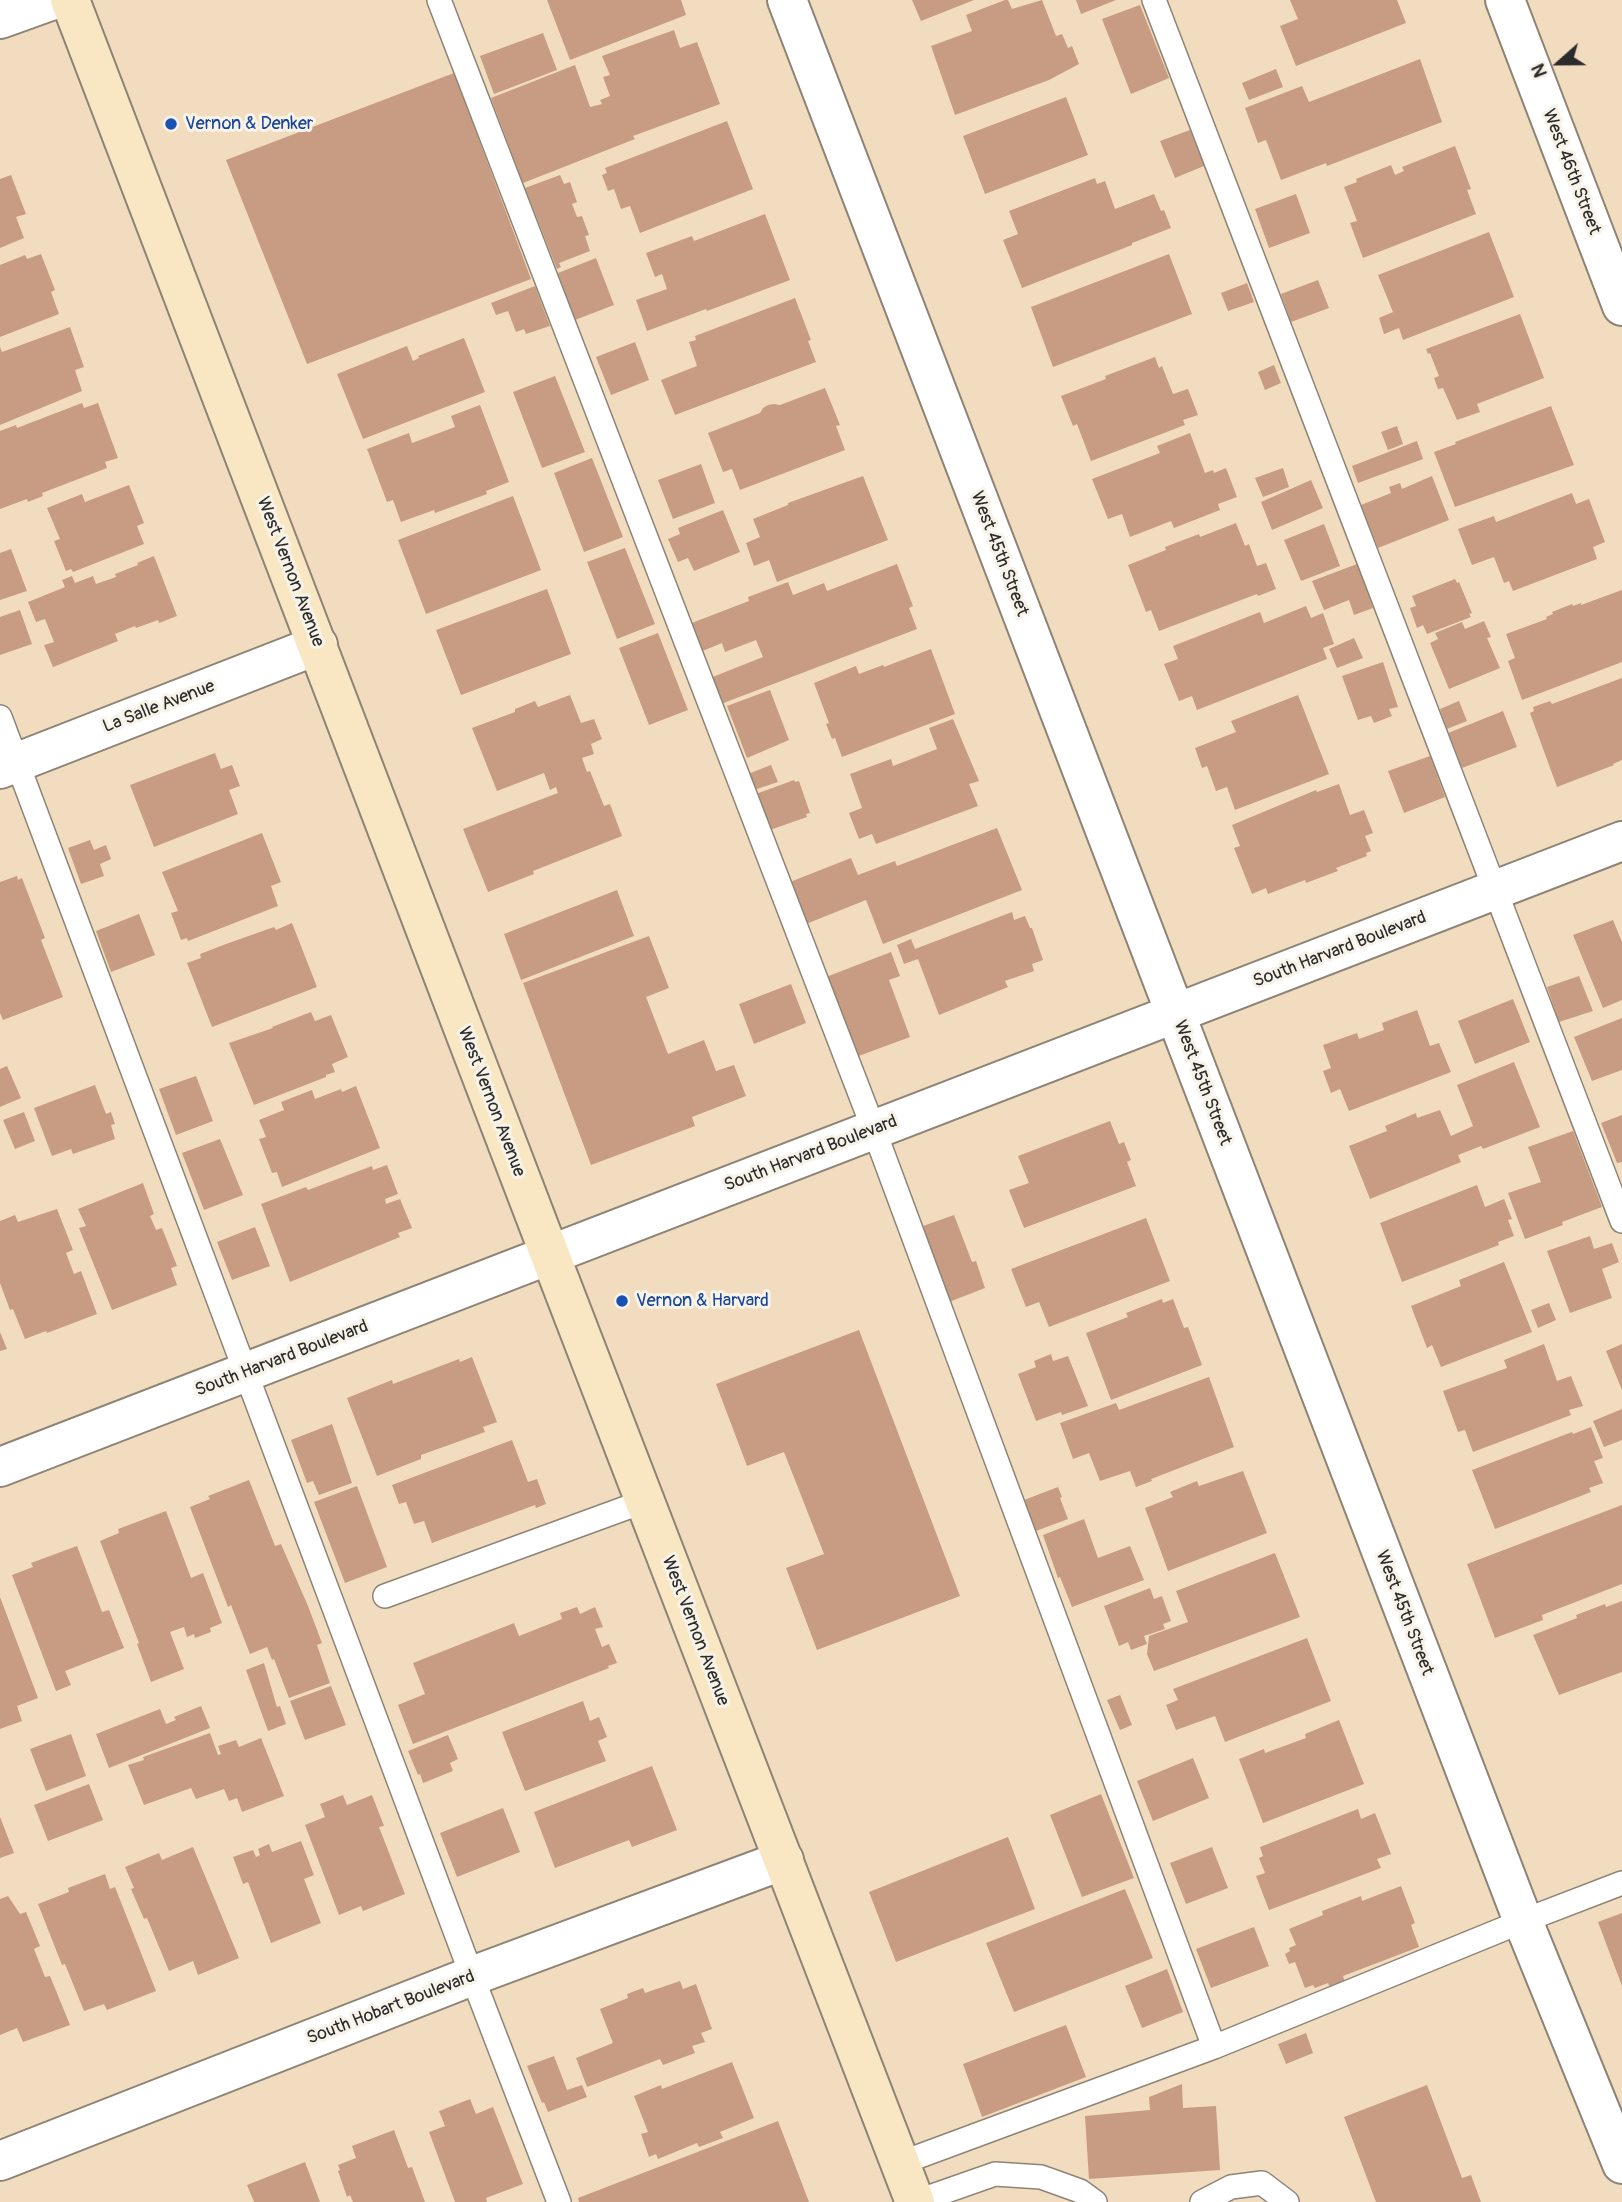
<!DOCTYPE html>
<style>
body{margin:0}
#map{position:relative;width:1622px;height:2202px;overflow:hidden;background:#f2dcbf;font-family:Pangolin,sans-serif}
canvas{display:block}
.north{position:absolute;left:1524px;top:28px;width:70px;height:70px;-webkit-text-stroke:5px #f7f3e8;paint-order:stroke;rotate:249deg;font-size:19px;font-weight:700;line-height:28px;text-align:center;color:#2b2b2b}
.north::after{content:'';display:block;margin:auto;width:24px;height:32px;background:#2b2b2b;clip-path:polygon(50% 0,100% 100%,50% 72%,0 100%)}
</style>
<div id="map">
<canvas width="1622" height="2202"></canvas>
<div class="north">N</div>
</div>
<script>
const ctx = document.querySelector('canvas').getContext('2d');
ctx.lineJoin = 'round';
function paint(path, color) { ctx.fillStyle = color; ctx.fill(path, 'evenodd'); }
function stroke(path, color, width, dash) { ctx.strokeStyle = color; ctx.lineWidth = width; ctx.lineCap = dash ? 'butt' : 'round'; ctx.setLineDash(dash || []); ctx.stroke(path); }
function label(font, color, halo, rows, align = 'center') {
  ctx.font = font + ' Pangolin,sans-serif'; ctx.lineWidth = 6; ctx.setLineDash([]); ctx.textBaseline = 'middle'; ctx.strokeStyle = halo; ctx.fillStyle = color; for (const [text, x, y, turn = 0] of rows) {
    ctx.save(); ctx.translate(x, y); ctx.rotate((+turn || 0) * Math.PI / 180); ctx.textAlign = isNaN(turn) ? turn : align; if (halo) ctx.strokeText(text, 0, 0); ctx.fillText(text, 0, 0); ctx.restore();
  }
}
paint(new Path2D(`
 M547,0H681L686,15L570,60Z
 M912,0H974L921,21Z
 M1005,0H1008L1012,9L1042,0L1056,36L1062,34L1068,48L1072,46L1079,64L1049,80L955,115L931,46L972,31L966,15Z
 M1076,0H1116L1081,14Z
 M1290,0H1397L1406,23L1296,66L1280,26L1298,19Z
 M1140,5L1169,78L1131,94L1102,19Z
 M674,30L680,48L697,42L720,104L633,136L635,139L523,183L491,98L575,65L590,107L602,104L600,100L610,96L603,77L610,75L602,56Z
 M543,33L557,70L494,94L480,56Z
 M1420,59L1442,122L1327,166L1326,163L1281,180L1266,140L1258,143L1245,108L1302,86L1309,102Z
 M1276,69L1283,87L1249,100L1242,83Z
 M454,73L531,279L307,364L226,160Z
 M1066,97L1088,155L985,194L963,136Z
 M727,121L753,189L640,233L630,206L621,209L614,189L608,191L602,175L607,173L605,168Z
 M1190,130L1204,166L1175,178L1160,141Z
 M1455,146L1471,189L1467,190L1476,214L1363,258L1350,223L1357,221L1344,187L1357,182L1356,179L1391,165L1395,175L1404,171L1402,167Z
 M11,175L26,214L16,217L24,238L0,248V179Z
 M560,175L564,184L570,182L577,202L572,204L577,217L582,216L589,235L585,236L590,251L559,263L561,267L557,269L525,188Z
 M1095,178L1097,184L1105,181L1115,209L1154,194L1161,211L1164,210L1171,228L1132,243V245L1022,288L1003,240L1018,234L1009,211Z
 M1296,194L1310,233L1269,248L1255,209Z
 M765,214L790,280L707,311L706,309L647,331L636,300L667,289L662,274L655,277L646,253L692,236L694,241Z
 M1489,232L1514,297L1403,340L1399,328L1384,334L1379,318L1393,312L1378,275Z
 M41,254L55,290L51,292L59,314L0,337V265L25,255L27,259Z
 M1169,254L1192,314L1053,367L1031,307Z
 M596,258L614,305L575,320L558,273Z
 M1318,280L1329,308L1291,322L1281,294Z
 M1247,283L1254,302L1228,311L1221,293Z
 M535,286L550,326L526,334L524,329L516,332L508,311L496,315L491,303Z
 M795,298L811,340L808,341L816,362L675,415L661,380L697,366L689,342L696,340L695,336Z
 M1520,314L1544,378L1477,404L1480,412L1457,420L1443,388L1438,389L1434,378L1439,376L1430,353L1428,354L1426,349Z
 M70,327L84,367L75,370L82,391L0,425V347L2,352Z
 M464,338L485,392L363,439L337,374L407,346L413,361L419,358L418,356Z
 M635,342L649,380L611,395L596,357Z
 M1155,357L1159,368L1162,366L1173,394L1188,389L1198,415L1183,420L1185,425L1091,461L1077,424L1073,426L1061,396L1106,379L1105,376Z
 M1274,365L1281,383L1265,390L1258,372Z
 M555,376L585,452L542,468L513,392Z
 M825,388L840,425L836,426L845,450L740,490L732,469L723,472L708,433L760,413L763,408L768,405L774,404L780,405Z
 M82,403L84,408L98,403L118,458L105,462L107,468L42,493L43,496L28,502L27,499L0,509V431L16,425L17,428Z
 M480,405L509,482L486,491L487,494L435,513L434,510L401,522L393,500L387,502L367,449L409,433L412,443L455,427L451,416Z
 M1551,406L1574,465L1455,507L1434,452L1456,444L1455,442Z
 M1397,426L1403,444L1388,450L1381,432Z
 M1190,433L1205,473L1213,470L1214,473L1226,468L1237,497L1218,504L1220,510L1174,528L1171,521L1130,537L1122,514L1108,519L1092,479L1160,453L1157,446Z
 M1417,441L1423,459L1358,483L1352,466Z
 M592,458L623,537L584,552L554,473Z
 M701,464L715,503L673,519L658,480Z
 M1283,468L1289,487L1263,497L1255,478Z
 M863,476L888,540L777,582L769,560L754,566L746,543L760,537L753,519L788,505V503Z
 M1432,476L1449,520L1378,548L1361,505L1391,493L1389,487L1400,483L1402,489Z
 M1311,480L1323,508L1272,530L1261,502Z
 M129,485L144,523L137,526L144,544L73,572L71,569L66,571L54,541L60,539L47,508L82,494L85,502Z
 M1572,493L1576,504L1589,499L1605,542L1593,547L1597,559L1513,591L1509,581L1504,583L1494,557L1472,565L1458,529L1494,516L1496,522Z
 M513,496L541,570L426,614L398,540Z
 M723,510L740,552L694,571L688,558L678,562L668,539L680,534L678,528Z
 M1236,523L1245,546L1249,544L1257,566L1266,563L1276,589L1258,596L1257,594L1159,631L1151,610L1146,612L1128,565L1166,550L1165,547L1199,534L1200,537Z
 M1324,524L1340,566L1301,581L1284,540Z
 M625,548L655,624L617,639L587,562Z
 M11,549L27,591L0,600V553Z
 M154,556L177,616L159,623L158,620L136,628L135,626L115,634L118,641L53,667L44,645L54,642L45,619L36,622L28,602L65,587L62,580L72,576L75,583L93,576L96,584L116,577L115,574L138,565L137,563Z
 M897,564L913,606L909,608L917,629L721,704L710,678L763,657L756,640L725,652L722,643L700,652L689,624L749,601L748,597L788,582L793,595L824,583L827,591Z
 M1357,564L1373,608L1354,615L1349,600L1324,610L1312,581Z
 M1455,579L1457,583L1459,582L1472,613L1469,614L1471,617L1427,634L1423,625L1417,628L1410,608L1416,606L1412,596Z
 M547,589L571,654L461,695L436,630Z
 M1622,590V662L1522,700L1508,661L1515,658L1506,634L1547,619L1546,617L1553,614L1552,612L1572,604L1573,606L1581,603V605Z
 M1306,606L1311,618L1323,613L1334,644L1323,648L1327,659L1197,710L1192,696L1179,701L1164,664L1178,659L1173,646L1260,612L1264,623Z
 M20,610L32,644L0,655V617Z
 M1484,621L1491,637L1487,638L1500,668L1449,689L1430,643L1438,639L1435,633L1462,622L1465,629Z
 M658,633L688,710L649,725L619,648Z
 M1354,638L1363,658L1337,668L1329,649Z
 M931,649L955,714L842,757L835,738L832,739L826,724L829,723L814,683L856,666L859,674L883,665L884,667Z
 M1383,662L1398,707L1389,709L1392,716L1374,723L1371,716L1358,720L1342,676Z
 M1622,678V760L1613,764L1614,765L1557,787L1530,713L1534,711L1533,707L1550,701L1552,704Z
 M770,690L789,740L747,758L727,706Z
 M570,695L581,723L594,719L602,739L591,744L594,754L582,758L587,772L590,771L604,806L610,804L622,836L533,871L534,874L488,892L463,829L558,793L556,787L550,790L544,773L497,791L472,728L515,712V709L535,701L538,707Z
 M1298,695L1329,774L1235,810L1227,787L1216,791L1207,766L1202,768L1195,748L1236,732L1231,721Z
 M1459,701L1467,721L1447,729L1440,709Z
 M1503,711L1517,747L1462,768L1448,733Z
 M953,719L979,781L969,784L978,806L876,844L872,834L859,839L849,813L862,808L850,774L891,759L893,766L937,749L929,728Z
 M215,753L221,769L232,765L240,786L229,790L238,814L154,847L130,785Z
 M1430,756L1445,797L1404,813L1388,771Z
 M771,765L778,782L754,790L748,774Z
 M794,780L795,782L799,781L810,813L806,814L807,817L770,830L756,794Z
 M1339,784L1350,815L1364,810L1373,833L1365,836L1371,851L1366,853L1367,856L1336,868L1338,871L1306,883L1305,880L1268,894L1266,888L1252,894L1234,848L1240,846L1232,825L1316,790L1317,792Z
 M997,828L1022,890L883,944L866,900L806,924L790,882L851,858L858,875L895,861L897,866Z
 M262,833L281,882L271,886L278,906L188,941L187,938L181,940L171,913L178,911L162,872Z
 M90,840L94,850L106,845L111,859L100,864L104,876L81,884L68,848Z
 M17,876L18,880L22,878L45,938L41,940L63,997L3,1020L0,1013V882Z
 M617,890L634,936L521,980L504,934Z
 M1012,912L1014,920L1025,916L1030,928H1032L1043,960L1032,964L1034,971L1005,981L1008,987L939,1015L918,959L904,964L897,945L911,939L915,949Z
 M139,914L155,955L111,972L96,931Z
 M1613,920L1622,942V1000L1603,1008L1573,935Z
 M292,923L317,987L212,1027L187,963L201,958L200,954L226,944L274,927L276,930Z
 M649,936L669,988L646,997L668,1054L704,1040L716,1071L734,1065L746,1096L692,1117L695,1126L591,1165L523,983Z
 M891,952L900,976L889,980L910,1037L856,1057L826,977Z
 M1579,976L1593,1011L1559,1022L1547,987Z
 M791,984L806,1023L754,1044L739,1004Z
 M1513,999L1530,1042L1475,1064L1458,1021Z
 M1417,1010L1430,1046L1439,1043L1451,1072L1349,1111L1340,1089L1331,1093L1323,1071L1331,1068L1323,1045L1357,1033L1359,1039L1384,1030L1382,1023Z
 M311,1012L315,1021L331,1015L348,1057L332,1064L335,1072L326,1075V1077L254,1105L229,1043L273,1028L272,1027Z
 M1622,1018V1070L1592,1081L1574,1037Z
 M1514,1062L1540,1127L1483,1149L1481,1146L1458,1155L1461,1162L1370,1199L1349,1146L1387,1131L1385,1126L1416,1113L1417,1118L1440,1110L1451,1136L1473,1126L1457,1085Z
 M7,1066L21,1098L0,1107V1069Z
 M196,1076L213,1121L176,1135L159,1089Z
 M95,1085L106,1114L111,1112L115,1124L111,1125L115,1139L73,1154L71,1149L52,1156L34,1108Z
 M356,1086L380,1148L282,1187L277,1172L272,1173L259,1139L266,1137L259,1120L284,1110L281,1102L312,1090L315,1099L341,1089L342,1092Z
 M24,1112L35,1141L15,1149L3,1120Z
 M1622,1115V1162L1617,1163L1601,1123Z
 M1110,1121L1119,1144L1124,1142L1131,1160L1127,1162L1136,1186L1024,1228L1009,1190L1029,1183L1018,1156Z
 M1573,1131L1602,1207L1562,1222L1563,1225L1525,1239L1508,1193L1541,1182L1528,1147Z
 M220,1139L243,1195L204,1210L182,1153Z
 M387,1165L398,1194L385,1199L386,1204L400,1199L412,1228L398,1233L400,1237L290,1282L261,1204L306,1187L308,1190L372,1166L373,1170Z
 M143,1183L154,1214L150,1216L156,1230L162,1228L177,1266L171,1268L177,1285L112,1310L79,1228L86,1226L78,1209Z
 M1477,1185L1485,1207L1504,1199L1512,1219L1508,1220L1514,1236L1498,1242L1499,1245L1402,1282L1380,1223Z
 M57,1209L73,1250L66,1253L74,1274L81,1271L97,1314L47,1333L46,1331L25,1339L13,1309L10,1310L0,1283V1221L15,1215L18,1222Z
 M954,1215L972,1262L976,1261L985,1288L949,1302L923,1226Z
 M1146,1218L1170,1281L1049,1327L1039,1302L1026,1307L1011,1269Z
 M255,1227L270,1266L232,1280L217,1242Z
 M1590,1236L1594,1249L1612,1243L1619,1262L1602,1269L1612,1298L1570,1313L1547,1251Z
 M1504,1262L1532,1332L1441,1367L1432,1345L1427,1348L1411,1306L1461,1286L1459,1280Z
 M1162,1299L1163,1303L1173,1299L1184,1328L1188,1327L1202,1365L1111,1400L1086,1333L1128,1317L1126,1313Z
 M1549,1303L1556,1320L1538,1328L1531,1310Z
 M859,1330L960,1596L817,1650L786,1568L824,1554L784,1452L747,1466L716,1384Z
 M0,1332L7,1349L0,1351Z
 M1544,1344L1557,1381L1571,1376L1583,1406L1569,1410L1571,1415L1473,1452L1465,1430L1458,1432L1443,1391L1507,1368L1504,1360Z
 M1622,1344V1390L1606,1351Z
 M1051,1354L1053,1361L1068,1356L1088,1406L1062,1415L1061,1412L1036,1421L1018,1374L1036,1367L1034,1361Z
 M472,1357L497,1422L483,1427L485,1432L421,1455V1459L377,1476L347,1398L392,1380L393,1384L459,1359L460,1362Z
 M1209,1377L1234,1447L1151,1479L1152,1481L1136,1487L1130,1471L1100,1481L1089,1453L1073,1459L1060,1423L1116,1403L1119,1410Z
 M1622,1409V1440L1604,1447L1593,1421Z
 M332,1424L352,1483L319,1495L313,1481L307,1483L291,1440Z
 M1591,1427L1603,1458L1594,1461L1603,1483L1589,1488L1591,1492L1495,1529L1472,1470L1572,1432L1573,1434Z
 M512,1440L528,1482L537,1479L546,1504L536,1508L535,1505L432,1543L424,1521L414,1524L406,1502L399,1504L392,1485Z
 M1243,1471L1267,1533L1168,1571L1145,1508L1173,1497L1170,1492L1197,1481L1199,1486Z
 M249,1480L275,1546L281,1544L308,1606L322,1643L317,1645L330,1683L289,1698L274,1659L272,1660L267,1647L250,1654L231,1605L228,1607L190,1507L210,1499L208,1496Z
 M357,1486L387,1567L345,1583L314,1502Z
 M1058,1487L1062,1497L1060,1498L1068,1519L1036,1531L1024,1500Z
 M1622,1505V1584L1542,1615L1543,1620L1495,1638L1467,1564Z
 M166,1511L191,1578L203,1573L222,1623L210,1628L211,1632L195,1638L194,1634L187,1637L184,1627L170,1632L184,1669L151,1682L137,1644L139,1643L100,1541L119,1533L118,1529Z
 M1084,1519L1098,1558L1130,1546L1144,1580L1072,1607L1060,1577L1058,1578L1043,1535Z
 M77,1546L102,1612L109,1610L124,1648L65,1671L71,1685L56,1691L12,1575L33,1567L31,1563Z
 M1275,1553L1300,1617L1154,1671L1147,1654L1149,1636L1188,1622L1176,1591Z
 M1150,1588L1154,1599L1162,1596L1171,1621L1163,1624L1165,1629L1144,1636L1147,1644L1131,1650L1128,1642L1119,1646L1104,1606Z
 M0,1597L38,1698L17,1706L22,1721L0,1729Z
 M1622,1601V1672L1559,1695L1533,1635L1577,1618L1576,1615L1605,1604L1606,1607Z
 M577,1607L580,1614L595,1607L603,1627L595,1629L602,1647L609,1644L617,1663L608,1666L609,1668L413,1744L398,1705L425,1694L413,1663L514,1623L519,1636L562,1619L560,1613Z
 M1307,1638L1331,1701L1225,1742L1215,1716L1176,1730L1166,1705L1178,1700L1173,1689Z
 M264,1663L276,1704L277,1707L280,1706L286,1724L268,1731L246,1670Z
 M331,1686L346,1725L305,1740L290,1701Z
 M1120,1695L1132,1725L1120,1730L1107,1700Z
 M583,1701L590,1721L599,1717L607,1737L598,1741L606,1761L525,1791L502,1732Z
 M201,1706L210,1728L109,1768L96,1734L160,1709L166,1724L176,1720L174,1717Z
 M1339,1720L1364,1784L1263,1823L1239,1759L1264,1749L1265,1753L1306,1738L1305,1734Z
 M210,1733L218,1755L221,1754L218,1746L236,1740L239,1747L261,1738L284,1796L242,1812L237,1798L229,1801L224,1789L196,1799L191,1788L144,1805L128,1765L144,1760L143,1757Z
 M71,1734L86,1776L46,1791L30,1749Z
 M448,1735L458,1759L450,1763L453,1771L423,1783L420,1774L418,1775L408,1751Z
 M1193,1758L1209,1798L1153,1821L1137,1781Z
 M652,1766L677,1830L632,1847L629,1840L555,1868L534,1812Z
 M89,1784L103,1820L48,1841L34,1805Z
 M1101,1794L1134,1878L1082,1897L1050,1815Z
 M343,1795L347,1805L372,1795L384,1826L379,1827L405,1894L363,1911L361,1906L339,1915L305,1825L325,1817L320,1804Z
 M503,1808L520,1852L457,1877L440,1833Z
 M1358,1809L1361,1819L1375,1813L1391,1854L1377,1859L1381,1868L1269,1910L1256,1876L1265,1873L1259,1858L1263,1856L1260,1847Z
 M0,1817L14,1853L0,1858Z
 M1008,1837L1035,1909L896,1962L869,1892Z
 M301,1841L314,1875L304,1879L321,1923L271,1943L248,1882L243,1884L233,1857L253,1850L256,1857L260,1855L258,1849L269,1844L272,1852Z
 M193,1847L239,1958L198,1975L193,1961L169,1971L147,1918L144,1919L131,1889L134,1888L125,1867L159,1853L162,1860Z
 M1212,1847L1228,1888L1186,1904L1170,1863Z
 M105,1874L110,1889L115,1887L156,1991L107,2010L104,2004L84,2011L65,1964L62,1965L38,1904L69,1892L68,1888Z
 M1401,1886L1415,1923L1411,1925L1419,1947L1343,1976L1345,1982L1330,1988L1328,1983L1315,1988L1313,1985L1305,1988L1295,1962L1289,1964L1285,1954L1290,1951L1289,1948L1296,1945L1289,1929L1323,1915L1322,1911L1361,1896L1362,1901Z
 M1125,1889L1153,1958L1014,2012L986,1943Z
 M8,1896L20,1914L26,1912L40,1946L34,1949L45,1977L50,1976L70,2025L23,2042L17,2028L0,2035V1899Z
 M1622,1913V1986L1598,1922Z
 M1254,1927L1269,1966L1211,1988L1196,1949Z
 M1167,1969L1183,2012L1142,2028L1125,1986Z
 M680,1981L683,1989L696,1984L712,2029L701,2033L705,2042L692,2046L695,2053L663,2065L660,2059L587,2087L576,2058L613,2043L600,2009L628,1998L627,1994L643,1988L645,1993Z
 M1066,2025L1086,2077L982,2117L963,2064Z
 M1306,2033L1313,2053L1286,2064L1278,2044Z
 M554,2056L567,2090L582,2085L587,2097L548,2112L544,2102L542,2103L527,2066Z
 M732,2062L754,2118L720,2132L723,2138L699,2147L697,2143L658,2159L656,2154L649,2157L641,2134L648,2132L634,2096L661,2085L662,2089Z
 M1182,2084L1183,2108L1216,2106L1220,2170L1089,2179L1085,2116L1150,2110L1149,2097Z
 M1427,2085L1462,2178L1471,2175L1481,2202H1376L1344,2117Z
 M470,2099L476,2114L493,2107L523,2184L486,2198L487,2202H455L429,2132L445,2126L439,2111Z
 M778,2121L809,2202H579L578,2198Z
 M394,2130L408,2168L412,2167L425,2202H353L350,2195L347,2197L338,2171L340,2170L338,2165L356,2158L352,2146Z
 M305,2162L320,2202H254L247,2185Z`), '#c89c82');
const service = new Path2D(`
 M439,0L874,1130L1214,2047
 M1154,0L1622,1221
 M0,717L472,1976L559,2202
 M385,1596L645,1501
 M901,2163L1214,2047L1523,1921L1622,1883
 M915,2202L995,2174L1041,2177L1080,2191L1095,2202
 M1202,2202L1231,2187L1262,2183L1287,2202`);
const minor = new Path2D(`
 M787,0L1523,1921L1622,2164
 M1505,0L1622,306
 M0,769L318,645
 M0,1467L1622,841
 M0,2161L472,1976L784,1860`);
const tertiary = new Path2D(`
 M0,19L53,0`);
const secondary = new Path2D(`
 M70,0L550,1255L915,2202`);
stroke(service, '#8e8475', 26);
stroke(minor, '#8e8475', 42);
stroke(tertiary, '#8e8475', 42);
stroke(secondary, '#8e8475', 42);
stroke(service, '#fff', 23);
stroke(minor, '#fff', 38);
stroke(tertiary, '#fff', 38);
stroke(secondary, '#f9e7c3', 38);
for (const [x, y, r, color] of [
 [171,124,7,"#1a4fb4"],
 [622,1301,7,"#1a4fb4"]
]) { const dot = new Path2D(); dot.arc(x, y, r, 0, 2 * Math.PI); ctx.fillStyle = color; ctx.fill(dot); stroke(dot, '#f7f3e8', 2.5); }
label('18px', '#164399', '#f7f3e8', [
 ["Vernon & Denker",185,124],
 ["Vernon & Harvard",636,1301]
], 'left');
label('18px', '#2b2b2b', '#f7f3e8', [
 ["West 46th Street",1571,172,69],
 ["West 45th Street",999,554,69],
 ["West Vernon Avenue",290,572,69],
 ["La Salle Avenue",159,707,-21],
 ["South Harvard Boulevard",1340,950,-21],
 ["West 45th Street",1202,1083,69],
 ["West Vernon Avenue",491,1102,69],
 ["South Harvard Boulevard",811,1154,-21],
 ["South Harvard Boulevard",282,1359,-21],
 ["West 45th Street",1404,1613,69],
 ["West Vernon Avenue",695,1631,69],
 ["South Hobart Boulevard",391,2008,-21]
]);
</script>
